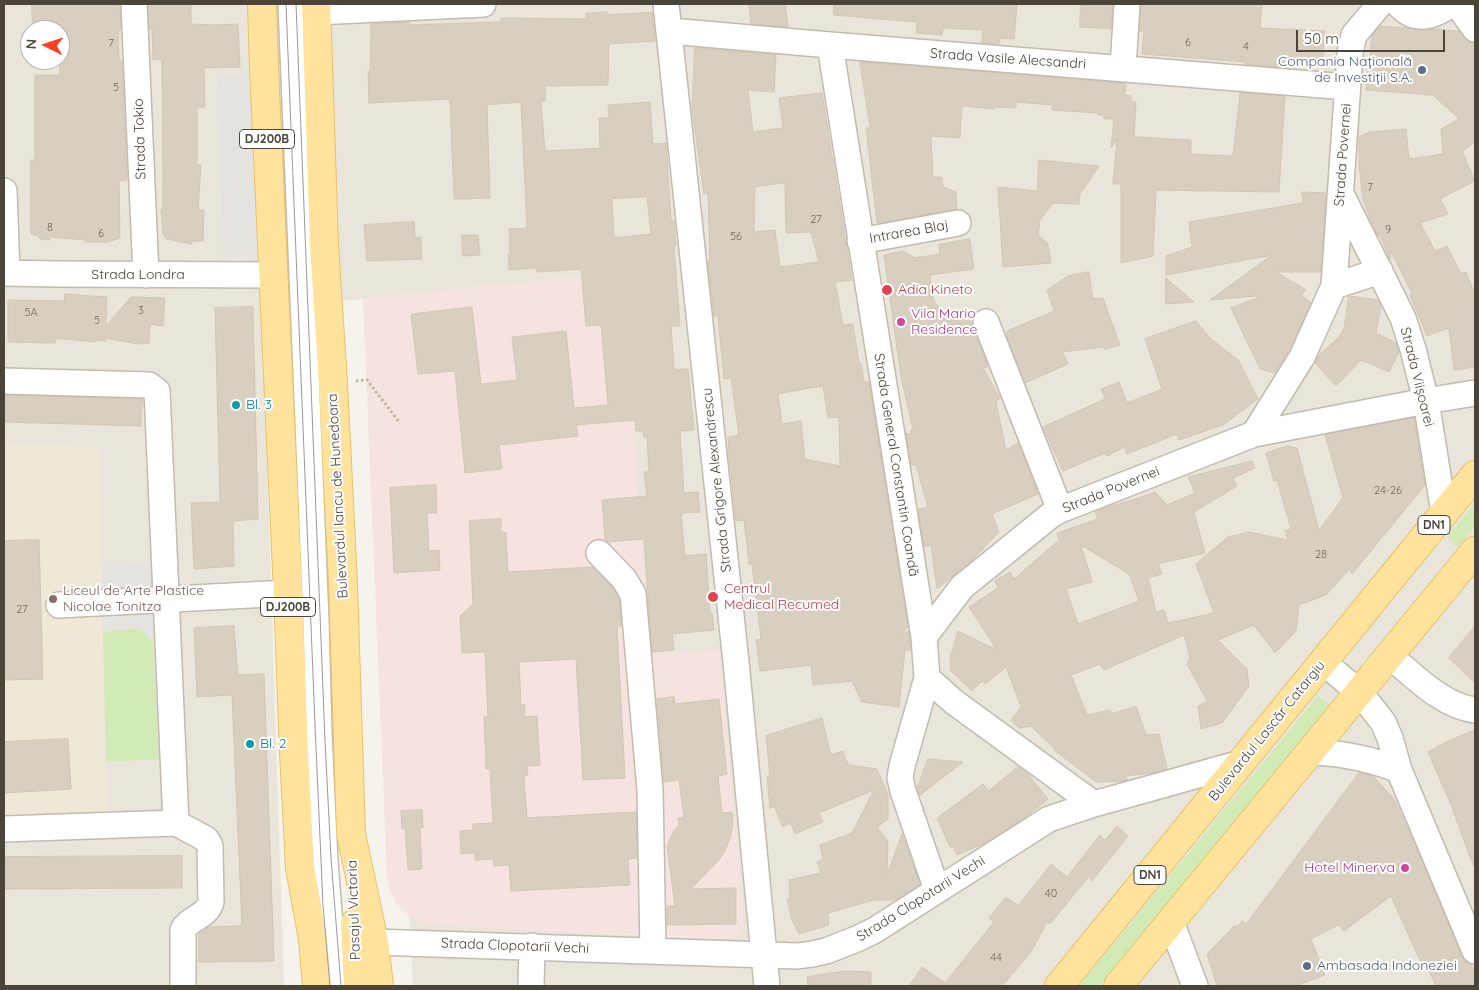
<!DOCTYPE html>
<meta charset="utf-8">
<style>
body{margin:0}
#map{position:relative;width:1479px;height:990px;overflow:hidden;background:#f6f3ec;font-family:Quicksand,sans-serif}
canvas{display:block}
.frame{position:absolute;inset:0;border:5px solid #4b4439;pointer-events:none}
.north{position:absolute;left:20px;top:20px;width:50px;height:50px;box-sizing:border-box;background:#fff;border:1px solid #b7b4b0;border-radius:50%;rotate:274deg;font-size:14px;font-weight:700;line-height:20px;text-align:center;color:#4b4439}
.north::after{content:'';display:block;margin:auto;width:18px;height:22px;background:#fc3f1d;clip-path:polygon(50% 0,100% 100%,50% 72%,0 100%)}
.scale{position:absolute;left:1296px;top:30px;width:149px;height:22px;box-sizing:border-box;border:2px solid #4b4439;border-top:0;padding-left:6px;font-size:15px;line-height:18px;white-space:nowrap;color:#4b4439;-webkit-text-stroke:4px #fff;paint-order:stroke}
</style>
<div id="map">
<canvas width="1479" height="990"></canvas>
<div class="frame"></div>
<div class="north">N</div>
<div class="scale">50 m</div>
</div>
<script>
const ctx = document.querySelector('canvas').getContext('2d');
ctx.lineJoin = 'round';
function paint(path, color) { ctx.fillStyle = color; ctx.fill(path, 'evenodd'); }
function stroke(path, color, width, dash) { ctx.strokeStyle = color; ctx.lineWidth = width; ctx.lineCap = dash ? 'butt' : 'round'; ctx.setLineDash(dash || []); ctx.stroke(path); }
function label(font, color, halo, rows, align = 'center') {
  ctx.font = font + ' Quicksand,sans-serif'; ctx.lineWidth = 4; ctx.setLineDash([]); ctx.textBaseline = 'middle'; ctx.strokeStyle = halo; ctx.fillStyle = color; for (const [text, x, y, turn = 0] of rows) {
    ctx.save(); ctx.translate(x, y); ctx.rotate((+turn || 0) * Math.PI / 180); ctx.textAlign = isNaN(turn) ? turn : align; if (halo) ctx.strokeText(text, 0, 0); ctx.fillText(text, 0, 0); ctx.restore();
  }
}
paint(new Path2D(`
 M4,4H1475V986H413L409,916L430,924L653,936L725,939L740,934L719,650L650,656L620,273L363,299L262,308L284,986H4ZM30,30H60V60H30Z`), '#eae5da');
paint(new Path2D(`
 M4,445L99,447L107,814L4,817Z`), '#efe8d6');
paint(new Path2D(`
 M621,273L650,655L719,649L744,928L740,934L725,939L430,924L409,916L396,903L390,890L387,876L363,299Z`), '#f6e3e0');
paint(new Path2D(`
 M1475,502V526L1458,547L1447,537Z
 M140,628L153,642L159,759L106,762L103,632Z
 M1318,696L1330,706L1099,986H1079Z`), '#d2eab5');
paint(new Path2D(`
 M253,73L261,255L223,257L217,79Z
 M157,563L169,807L161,808L153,642L140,628L103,632L101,567Z`), '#e5e3e0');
const building = new Path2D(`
 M32,4H120L121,30H118L119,61H122L127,180L119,181L120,238L108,242H85V240L51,237L49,240L40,239L39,236L31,234V160H35V75H60V30H33Z
 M148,4H191V24L212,25L238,24L240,67L204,68L205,107L197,108V165H201L198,210H204L203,241H192V244L166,239L163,234L161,210L163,209L162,59L153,60L152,28L149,29Z
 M765,4H785L788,27L751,24L749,5Z
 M834,4H1017L1014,39L1000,38L999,44L982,43L983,30L943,28L942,35L916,33L917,22L834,15Z
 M1081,4H1113L1111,29L1080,27Z
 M1141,4H1262L1260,28L1325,31L1323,58L1313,66L1288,64L1287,68L1245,64V62L1142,54L1144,31H1140Z
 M607,12L608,15L652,12L655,41L609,44L608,85L545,86V101H541L545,151L600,148L599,118H609L608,105L650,102L653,144L666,143L671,221H674L676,246H674L680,326H671L674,370L688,369L694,430L680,431L684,493L698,492L700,512L681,513L685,556L706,554L710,614L712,613L714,630L672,634L674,650L652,652L644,539L607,542L605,540L602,500L647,496L644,472H649L647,437H644L643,431H636L635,420L576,425L578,436L499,445L502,469L465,473L455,371L418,374L411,314L472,307L481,384L517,380L512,337L566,331L574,408L608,405L601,325L586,326L581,269L537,272L536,268L509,270L508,254H510L509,229L527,228L521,102L487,105L490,198L454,199L450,99L369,103L368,71H370L371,24L409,22V25L501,22V18L586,19V14ZM647,197L651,234L614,238L612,199Z
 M1380,26L1406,28L1417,30L1432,29L1459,31L1469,42L1475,43V142L1462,151L1475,181L1440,199L1448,214L1420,223L1435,251L1447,246L1461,274L1466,272L1475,294V367L1454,370L1449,328L1427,336L1410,295L1412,294L1391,251L1390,260L1380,235L1378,236L1370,219L1363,199L1359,165V137L1369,132L1406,129L1409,159L1443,154L1441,129L1459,119L1433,95L1366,90L1372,35Z
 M695,48L776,55L774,92L748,90L753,132L783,128L779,98L822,93L852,280L835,282L843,325L853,324L859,363H861L864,382H869L908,627L900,636L909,631L910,639L911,650H905L899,707L862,702L852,681L813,685L811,665L760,671L756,640L761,639L752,564H749L744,520L736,521L729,454L728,437L739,435L731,378L724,379L718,316H714L708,261H710L708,193L704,194L692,108ZM785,183L786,233L811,232L819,262L780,267L775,230L754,232L755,187ZM823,386L828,418L839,417L840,466L805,459L801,421L782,424L778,394Z
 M860,62L1126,83L1125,95L1131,96V102H1136L1134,137L1191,140V154L1233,156L1240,93L1285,96L1279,192L1156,190L1153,256L1121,263V184H1113L1117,139L1111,148L1114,119H1104V115H1098V113L1052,110V105L1016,102V108L994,107V109L962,106L960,138L931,136L933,177H942L943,187L956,192L957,209L877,223L866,128H870Z
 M1039,160L1099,166L1080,194L1079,204L1053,203L1040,220L1038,235L1048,244L1051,263L1003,267L998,187L1037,191Z
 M1302,192L1326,193L1321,272H1276L1306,290L1301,295L1311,303L1289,350L1275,373L1260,369L1231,308L1257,298L1256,296L1210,300L1272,255L1166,275V256L1192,247L1189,222L1303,203Z
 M414,222L415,238L421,237L422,259L367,261L364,225Z
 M462,235H478L480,255L463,256Z
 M970,239L974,269L930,275L934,301L945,316L967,313L986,361L987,367L983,368L1000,398L996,401L1006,450L1018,443L1038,494L992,514L999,532L973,559L937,589L931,545L924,547L918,509L928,507L916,465H911L906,434H911V430L913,429L901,377L884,255L903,251L915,258L940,254L939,245Z
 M1089,272L1093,299L1103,298L1120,345L1104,350V347L1062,352L1068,364L1025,383L1007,337V331L1054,311L1047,290L1068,276Z
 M1166,278L1194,302L1166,304Z
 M65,294L107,297L106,326L131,297L165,298L163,326L150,324L149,343L138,344L105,338V341L96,340L95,342L55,338V343L8,342V300L64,301Z
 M1349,296L1378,300L1381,307L1376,333L1396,343L1399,352L1389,372L1361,360L1336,386L1315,363L1318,356L1339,337L1344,328Z
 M253,307L258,519L233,521L234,566L194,569L191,503L220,502L215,308Z
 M1196,321L1210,338L1239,361L1258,399L1223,425L1179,440L1177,434L1127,454L1124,447L1107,456L1105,453L1063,471L1043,427L1105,399L1101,389L1119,382L1127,403L1162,389L1145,339Z
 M4,395L142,399L141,426L4,422Z
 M1414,418L1425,485L1352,574L1350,569L1326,595L1299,605L1296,631L1275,653L1254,625L1218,640L1247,669L1249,686L1222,723L1201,729L1198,706L1207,701L1187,664L1190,658L1184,635L1104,670L1100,664L1071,675L1087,715L1110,710L1111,714L1136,706L1146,735L1159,734L1167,769L1151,773L1126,776L1127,780L1125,781L1096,782L1054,750L1055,749L1031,726L1019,728L1011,720L1021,707L1006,667L985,684L982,681L972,691L951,671L950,658L958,631L997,650L969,607L998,588L995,581L1010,572L1014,579L1059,540L1057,533L1098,519L1095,512L1107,507L1136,499L1155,492L1167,505L1195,493L1188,477L1252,461L1255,468L1233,478L1237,486L1194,512L1205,553L1158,564L1162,574L1148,578L1156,612L1164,610L1168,623L1214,613L1196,564L1228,537L1249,532L1288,540L1285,531L1291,529L1277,480L1274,481L1266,453L1287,446L1297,448L1319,530L1343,498L1325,435ZM1081,545L1129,574L1139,601L1078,624L1066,589L1092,582Z
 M436,485L437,513H427L429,551L439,550L440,570L394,573L390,488Z
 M501,519V532H506L508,572L592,567L613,588L619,599L621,626H617L625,778L583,780L576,659L519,662L521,705H525V717L537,716L540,765L527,766L528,775L524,776L527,818L636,812L637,858L628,859L630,885L511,891L509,865L494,866L493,859L475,860V853L461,854L460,831L473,830V824L493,823L490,769H486L484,717H488L485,652L462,653L460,616L473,604L469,521Z
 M39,540L43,679L4,680V541Z
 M234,626L238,675L264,674L274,961L199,962V934L209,927L242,926L232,695L197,697L194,628Z
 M1475,626V683L1449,658Z
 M674,697L675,704L719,699L727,774L718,776L722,813L732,812L733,822L731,835L725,851L719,860L691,889L736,888V924L667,925V906H675L667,846L673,832L679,825L678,818H684L679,780L664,782L657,699Z
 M822,718L831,755L843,751L848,765L877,769L888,794V819L877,827L888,841L887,875L902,834L920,884L895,900H874L828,913L829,925L799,934L792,920L787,899H790L789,880L821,873L817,862L823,859L820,845L852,833L874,790L819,813L823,822L795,834L791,823L783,827L774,806L770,808L767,777L770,776L766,736Z
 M1475,730V865H1473L1451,805L1428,752L1446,742Z
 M68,739L71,789L4,793V742Z
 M928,759L963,762L920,795L917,789Z
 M1018,767L1027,773L1048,799L1027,816L985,843L957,855L954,847H950L937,818L983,784L988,791Z
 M1359,773L1373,776L1394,799L1415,845L1462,957L1466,962L1471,964L1475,975V986H1436L1426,964L1422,965L1391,896L1344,931L1338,925L1311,939L1325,975L1296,986H1217L1207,954L1235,925L1237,927L1242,921L1246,924L1279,880Z
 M422,810L423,828H420L422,869L408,870L405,829H402L401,811Z
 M1117,826L1128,836L1092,881L1089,876L1050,924L1047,922L1031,952L1002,986H909L922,967L945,983L994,922L989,918L1006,897L1018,906L1051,864L1067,877L1100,835L1105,840Z
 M182,856V888L4,889V857Z
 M846,971L871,972V986H808L807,977Z`);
paint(building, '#d8cfc1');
stroke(building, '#d3c7b4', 1);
const minor = new Path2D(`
 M134,4L146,275
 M291,4L316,620L319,733L325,862L335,986
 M666,4L736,662L767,986
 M1398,4C1415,24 1434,16 1452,4
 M1457,4L1475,29
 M316,12L483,4
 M670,31L830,45L1347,87
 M830,45L924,637L927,678L902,766L900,778L903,791L937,890
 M1123,68L1127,4
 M4,191L7,273
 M1341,194L1403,318L1413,349L1426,401L1444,513
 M860,241L958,223
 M4,273L57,274L273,275
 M1334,286L1350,53L1354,35L1380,4
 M986,322L1060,510
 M4,381L149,385L157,391L176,823L4,829
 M1254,434L1302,357L1334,286L1380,271
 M599,553L624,579L633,594L650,790L653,950
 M59,605L288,593
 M924,637L962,587L1051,515L1060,510L1254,434L1426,401L1475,393
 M1390,656C1414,676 1444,707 1475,710
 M1323,662L1360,693L1383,722L1390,738L1399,770L1475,951
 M927,678L954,702L1094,804
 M1311,752C1341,753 1371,759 1399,770
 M176,823L206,839L210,846L211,902C208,916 189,918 183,930V986
 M1171,922L1195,986
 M374,942L798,956L812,954L826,951L859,938L875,930L1049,819L1094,804L1241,763
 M531,986L532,946`);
const major = new Path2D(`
 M262,4L264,68L288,593L294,753L300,868L313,939L317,986
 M316,4L324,245L333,383L343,583L351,834L374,942L379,986
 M355,923L358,986
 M1059,986L1475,475
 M1118,986L1475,551`);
stroke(minor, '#c2bbae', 28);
stroke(major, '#e6c16a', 30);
stroke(new Path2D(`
 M356,381L367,380L400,423`), '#c4b79f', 3, [2.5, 2.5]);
stroke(minor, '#fff', 25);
stroke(major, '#ffe39c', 28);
stroke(new Path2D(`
 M286,4L315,725L323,905L330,986
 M296,4L325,741L331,858L341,986`), '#9a9a9a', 1);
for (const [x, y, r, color] of [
 [1422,70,5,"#5c6f8a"],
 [887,290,6,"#e0444e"],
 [901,322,5,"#d1479c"],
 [236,405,5,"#0f9aa8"],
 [713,597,6,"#e0444e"],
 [53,599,5,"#8d6e63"],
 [250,744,5,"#0f9aa8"],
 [1405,868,5,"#d1479c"],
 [1307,966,5,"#5c6f8a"]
]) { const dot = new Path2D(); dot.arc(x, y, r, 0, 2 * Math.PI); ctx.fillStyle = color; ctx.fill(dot); stroke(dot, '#fff', 2); }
label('11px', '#6e675b', null, [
 ["6",1188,43],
 ["7",111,44],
 ["4",1246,47],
 ["5",116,88],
 ["7",1370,188],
 ["27",816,220],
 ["8",50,228],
 ["9",1388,230],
 ["6",101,234],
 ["56",736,237],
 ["3",141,311],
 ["5A",31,313],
 ["5",97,321],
 ["24-26",1388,491],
 ["28",1321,555],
 ["27",22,610],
 ["40",1051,894],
 ["44",996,958]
]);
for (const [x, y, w] of [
 [267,139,55],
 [1434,525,32],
 [288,607,55],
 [1150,875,32]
]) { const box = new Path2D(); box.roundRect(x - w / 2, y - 9.5, w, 19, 4); ctx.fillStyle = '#fff'; ctx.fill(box); stroke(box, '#4b4439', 1); }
label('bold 12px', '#4b4439', null, [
 ["DJ200B",267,139],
 ["DN1",1434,525],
 ["DJ200B",288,607],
 ["DN1",1150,875]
]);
label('14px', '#4b4439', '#fff', [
 ["Strada Vasile Alecsandri",1008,59,4],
 ["Strada Tokio",140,139,-92],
 ["Strada Povernei",1343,155,-86],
 ["Intrarea Blaj",909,232,-10],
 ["Strada Londra",138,275],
 ["Strada Viișoarei",1417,377,76],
 ["Strada General Constantin Coandă",896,465,81],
 ["Strada Grigore Alexandrescu",717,480,-96],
 ["Strada Povernei",1111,490,-22],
 ["Bulevardul Iancu de Hunedoara",338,496,-93],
 ["Bulevardul Lascăr Catargiu",1267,731,-51],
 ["Strada Clopotarii Vechi",921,899,-32],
 ["Pasajul Victoria",354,910,-92],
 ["Strada Clopotarii Vechi",515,946,2]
]);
label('14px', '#4e5e75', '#fff', [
 ["Compania Națională",1412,62],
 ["de Investiții S.A.",1412,78],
 ["Ambasada Indoneziei",1317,966,"left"]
], 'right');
label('14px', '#be3a42', '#fff', [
 ["Adia Kineto",898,290],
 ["Centrul",724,589],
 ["Medical Recumed",724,605]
], 'left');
label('14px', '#b23c85', '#fff', [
 ["Vila Mario",911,314],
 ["Residence",911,330],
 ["Hotel Minerva",1395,868,"right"]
], 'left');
label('14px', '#0d838f', '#fff', [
 ["Bl. 3",246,405],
 ["Bl. 2",260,744]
], 'left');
label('14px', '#785e54', '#fff', [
 ["Liceul de Arte Plastice",63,591],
 ["Nicolae Tonitza",63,607]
], 'left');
</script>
